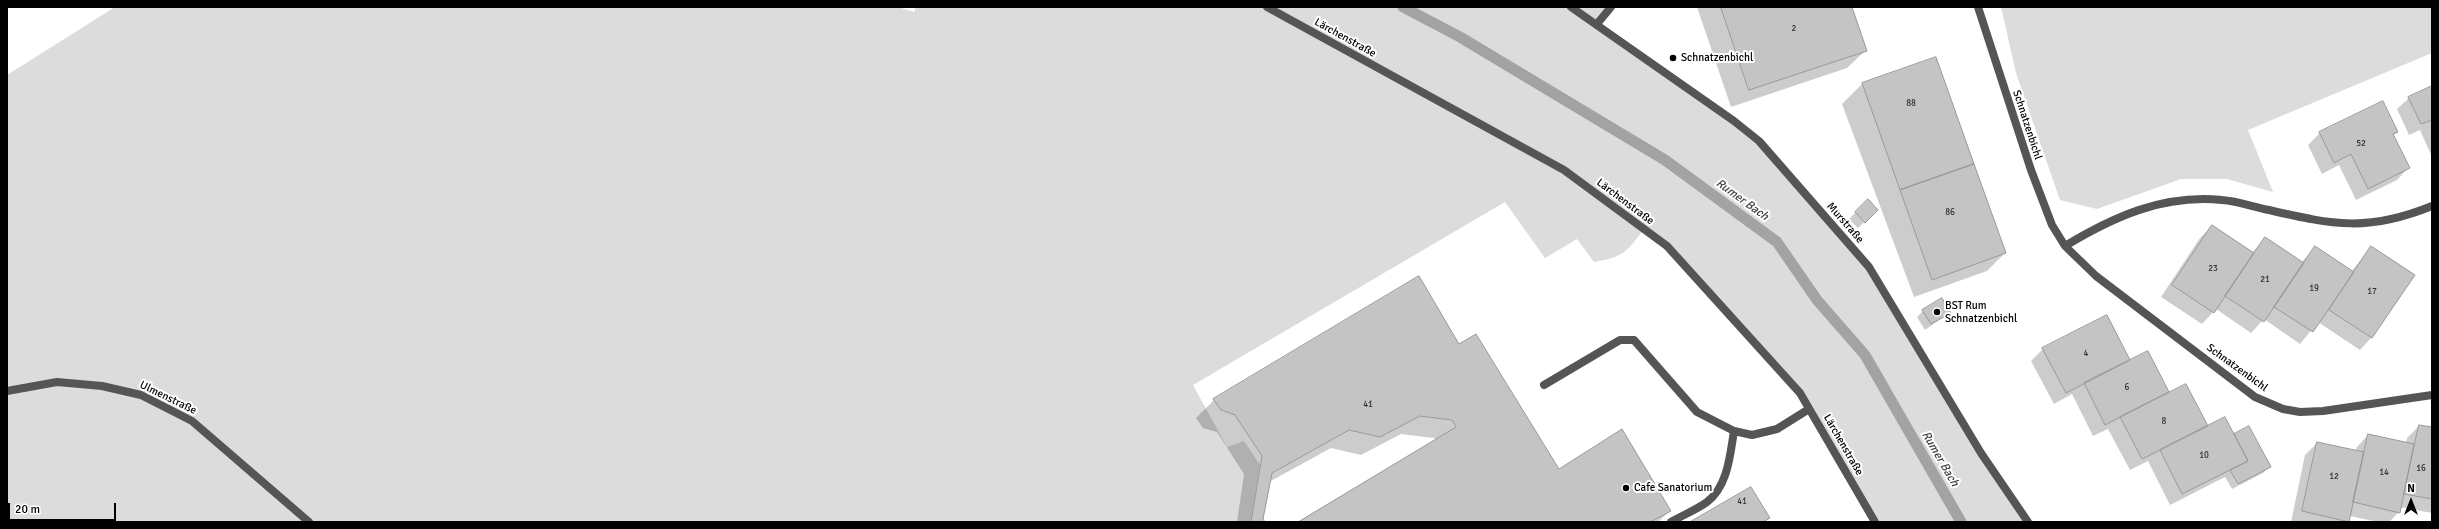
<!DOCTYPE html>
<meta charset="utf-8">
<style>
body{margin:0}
#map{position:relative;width:2439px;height:529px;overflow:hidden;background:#fff;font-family:Signika,sans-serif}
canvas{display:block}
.frame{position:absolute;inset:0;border:8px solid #000;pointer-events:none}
.north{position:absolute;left:2391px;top:481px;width:40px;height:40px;-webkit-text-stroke:3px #fff;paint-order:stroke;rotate:0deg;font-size:11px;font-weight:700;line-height:16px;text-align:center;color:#000}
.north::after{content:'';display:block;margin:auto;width:14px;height:18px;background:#000;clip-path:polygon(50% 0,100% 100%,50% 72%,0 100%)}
.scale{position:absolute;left:8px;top:503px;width:108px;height:18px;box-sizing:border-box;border:2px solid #000;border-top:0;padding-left:5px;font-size:12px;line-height:14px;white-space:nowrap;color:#000;-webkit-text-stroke:3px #fff;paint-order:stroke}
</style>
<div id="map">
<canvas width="2439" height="529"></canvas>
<div class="frame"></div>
<div class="north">N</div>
<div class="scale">20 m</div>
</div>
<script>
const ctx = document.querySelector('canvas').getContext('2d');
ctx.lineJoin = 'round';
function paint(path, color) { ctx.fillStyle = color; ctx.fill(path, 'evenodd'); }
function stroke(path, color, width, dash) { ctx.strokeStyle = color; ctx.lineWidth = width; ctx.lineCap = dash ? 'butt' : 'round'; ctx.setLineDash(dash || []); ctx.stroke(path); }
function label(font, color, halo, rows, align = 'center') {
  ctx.font = font + ' Signika,sans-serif'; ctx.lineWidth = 4; ctx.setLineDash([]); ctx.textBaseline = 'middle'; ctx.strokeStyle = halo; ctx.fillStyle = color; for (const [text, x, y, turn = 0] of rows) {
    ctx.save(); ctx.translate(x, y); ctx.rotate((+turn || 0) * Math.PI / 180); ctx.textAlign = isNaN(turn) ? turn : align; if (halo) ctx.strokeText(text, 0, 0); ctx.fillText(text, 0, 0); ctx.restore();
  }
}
paint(new Path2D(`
 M115,7H898L914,12L916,7H1609L1597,23L1759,141L1869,267L2028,522H1875L1800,393L1667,246L1644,229C1626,253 1623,257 1594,262L1577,239L1545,258L1505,202L1193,385L1227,447L1244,441L1260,465L1251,522H7V75Z
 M2001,7H2432V53L2248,130L2273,192L2227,179H2181L2097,209L2060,200L2016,73Z`), '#dcdcdc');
paint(new Path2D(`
 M1697,7H1851L1866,50L1847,68L1731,107Z
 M1862,84L2005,253L1987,271L1914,297L1842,104Z
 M2432,87V157L2420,130L2409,135L2397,109L2409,98Z
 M2397,132L2393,136L2408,168L2397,180L2356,200L2339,165L2322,174L2308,145L2320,133Z
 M1868,200L1871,216L1858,228L1849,219Z
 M2212,226L2252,253L2265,239L2301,263L2315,248L2351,272L2371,247L2414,275L2371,338L2360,350L2318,322L2300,344L2264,319L2251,333L2216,309L2202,324L2161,297L2200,238Z
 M1923,311L1949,313L1925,330L1917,317Z
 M1459,345L1559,470L1670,511L1658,522H1300L1436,440L1434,438L1401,434L1361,455L1331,448L1269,482L1262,519L1264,522H1237L1244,474L1217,432L1203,428L1196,418L1214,400Z
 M2043,349L2130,361L2147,352L2169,394L2207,427L2235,434L2269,467L2263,473L2232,489L2225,477L2170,505L2148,461L2130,470L2108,429L2093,436L2072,394L2054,404L2031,361Z
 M2419,426L2432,429V513L2400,507L2399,512L2389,522H2378L2350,516L2348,522H2291L2305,455L2317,443L2355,451L2357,447L2368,435L2406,443L2407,438Z`), '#0003');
stroke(new Path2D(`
 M1403,7L1460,37L1665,160L1777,242L1817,300L1865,355L1961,522`), '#a3a3a3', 11);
const building = new Path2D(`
 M1721,7H1852L1867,51L1749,90Z
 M1936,57L1974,164L1900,190L1862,83Z
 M2432,86V120L2421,124L2408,97Z
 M2383,101L2398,132L2393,134L2410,168L2368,189L2351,154L2334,163L2319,132Z
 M1974,164L2006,253L1932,280L1900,190Z
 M1868,199L1878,210L1865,223L1855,212Z
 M2212,225L2254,253L2214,313L2172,285Z
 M2265,237L2304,263L2264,322L2225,296Z
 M2315,246L2354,272L2313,332L2274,307Z
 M2371,246L2415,275L2372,338L2329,310Z
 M1419,276L1459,344L1476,334L1559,469L1622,429L1671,511L1650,522H1298L1456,427L1452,420L1420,416L1380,437L1349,430L1272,473L1263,519L1265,522H1251L1262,456L1235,415L1221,410L1213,399Z
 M1942,298L1951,313L1931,324L1922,310Z
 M2107,315L2130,360L2066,393L2042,348Z
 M2148,351L2169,392L2105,425L2084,383Z
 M2186,384L2208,426L2142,459L2120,417Z
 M2225,417L2248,461L2182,494L2160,450Z
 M2419,425L2432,427V499L2404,494Z
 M2249,426L2271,467L2238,484L2230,470L2248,461L2234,434Z
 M2368,434L2414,444L2400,513L2353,502Z
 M2317,442L2364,452L2349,522L2302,511Z
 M1751,487L1770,518L1763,522H1690Z`);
paint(building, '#c4c4c4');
stroke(building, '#999', 1);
stroke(new Path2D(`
 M1544,385L1620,340H1634L1697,412L1734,431L1752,435L1777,429L1809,409
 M1671,522C1683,515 1696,510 1707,502C1728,486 1730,455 1734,431`), '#555', 8);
stroke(new Path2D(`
 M1267,7L1564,170L1667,246L1800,393L1875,522
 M1571,7L1734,121L1759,141L1869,267L1981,453L2028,522
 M1978,7L2031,170L2052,225L2065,246L2096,276L2255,397L2283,409L2300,412L2323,411L2432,395
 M1597,24L1611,7
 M2065,246C2113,217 2163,194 2222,200C2237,201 2254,207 2269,210C2334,225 2368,232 2432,206
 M7,391L57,382L102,386L141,395L192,421L309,522`), '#555', 8);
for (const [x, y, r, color] of [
 [1673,58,4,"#000"],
 [1937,312,4,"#000"],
 [1626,488,4,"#000"]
]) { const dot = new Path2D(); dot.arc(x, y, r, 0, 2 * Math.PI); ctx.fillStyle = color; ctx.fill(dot); stroke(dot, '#fff', 1.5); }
label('9px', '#313131', null, [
 ["2",1794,29],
 ["88",1911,104],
 ["52",2361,144],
 ["86",1950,213],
 ["23",2213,269],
 ["21",2265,280],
 ["19",2314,289],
 ["17",2372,292],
 ["4",2086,354],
 ["6",2127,388],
 ["41",1368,405],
 ["8",2164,422],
 ["10",2204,456],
 ["16",2421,469],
 ["14",2384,473],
 ["12",2334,477],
 ["41",1742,502]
]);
label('11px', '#000', '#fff', [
 ["Lärchenstraße",1345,38,29],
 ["Schnatzenbichl",2027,125,72],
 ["Lärchenstraße",1625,202,37],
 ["Murstraße",1845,223,49],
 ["Schnatzenbichl",2237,368,36],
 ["Ulmenstraße",168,398,26],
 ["Lärchenstraße",1843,445,60]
]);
label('11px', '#000', '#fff', [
 ["Schnatzenbichl",1681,58],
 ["BST Rum",1945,306],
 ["Schnatzenbichl",1945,319],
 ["Cafe Sanatorium",1634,488]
], 'left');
label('italic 12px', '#444', '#fff', [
 ["Rumer Bach",1742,200,36],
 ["Rumer Bach",1940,459,60]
]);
</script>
